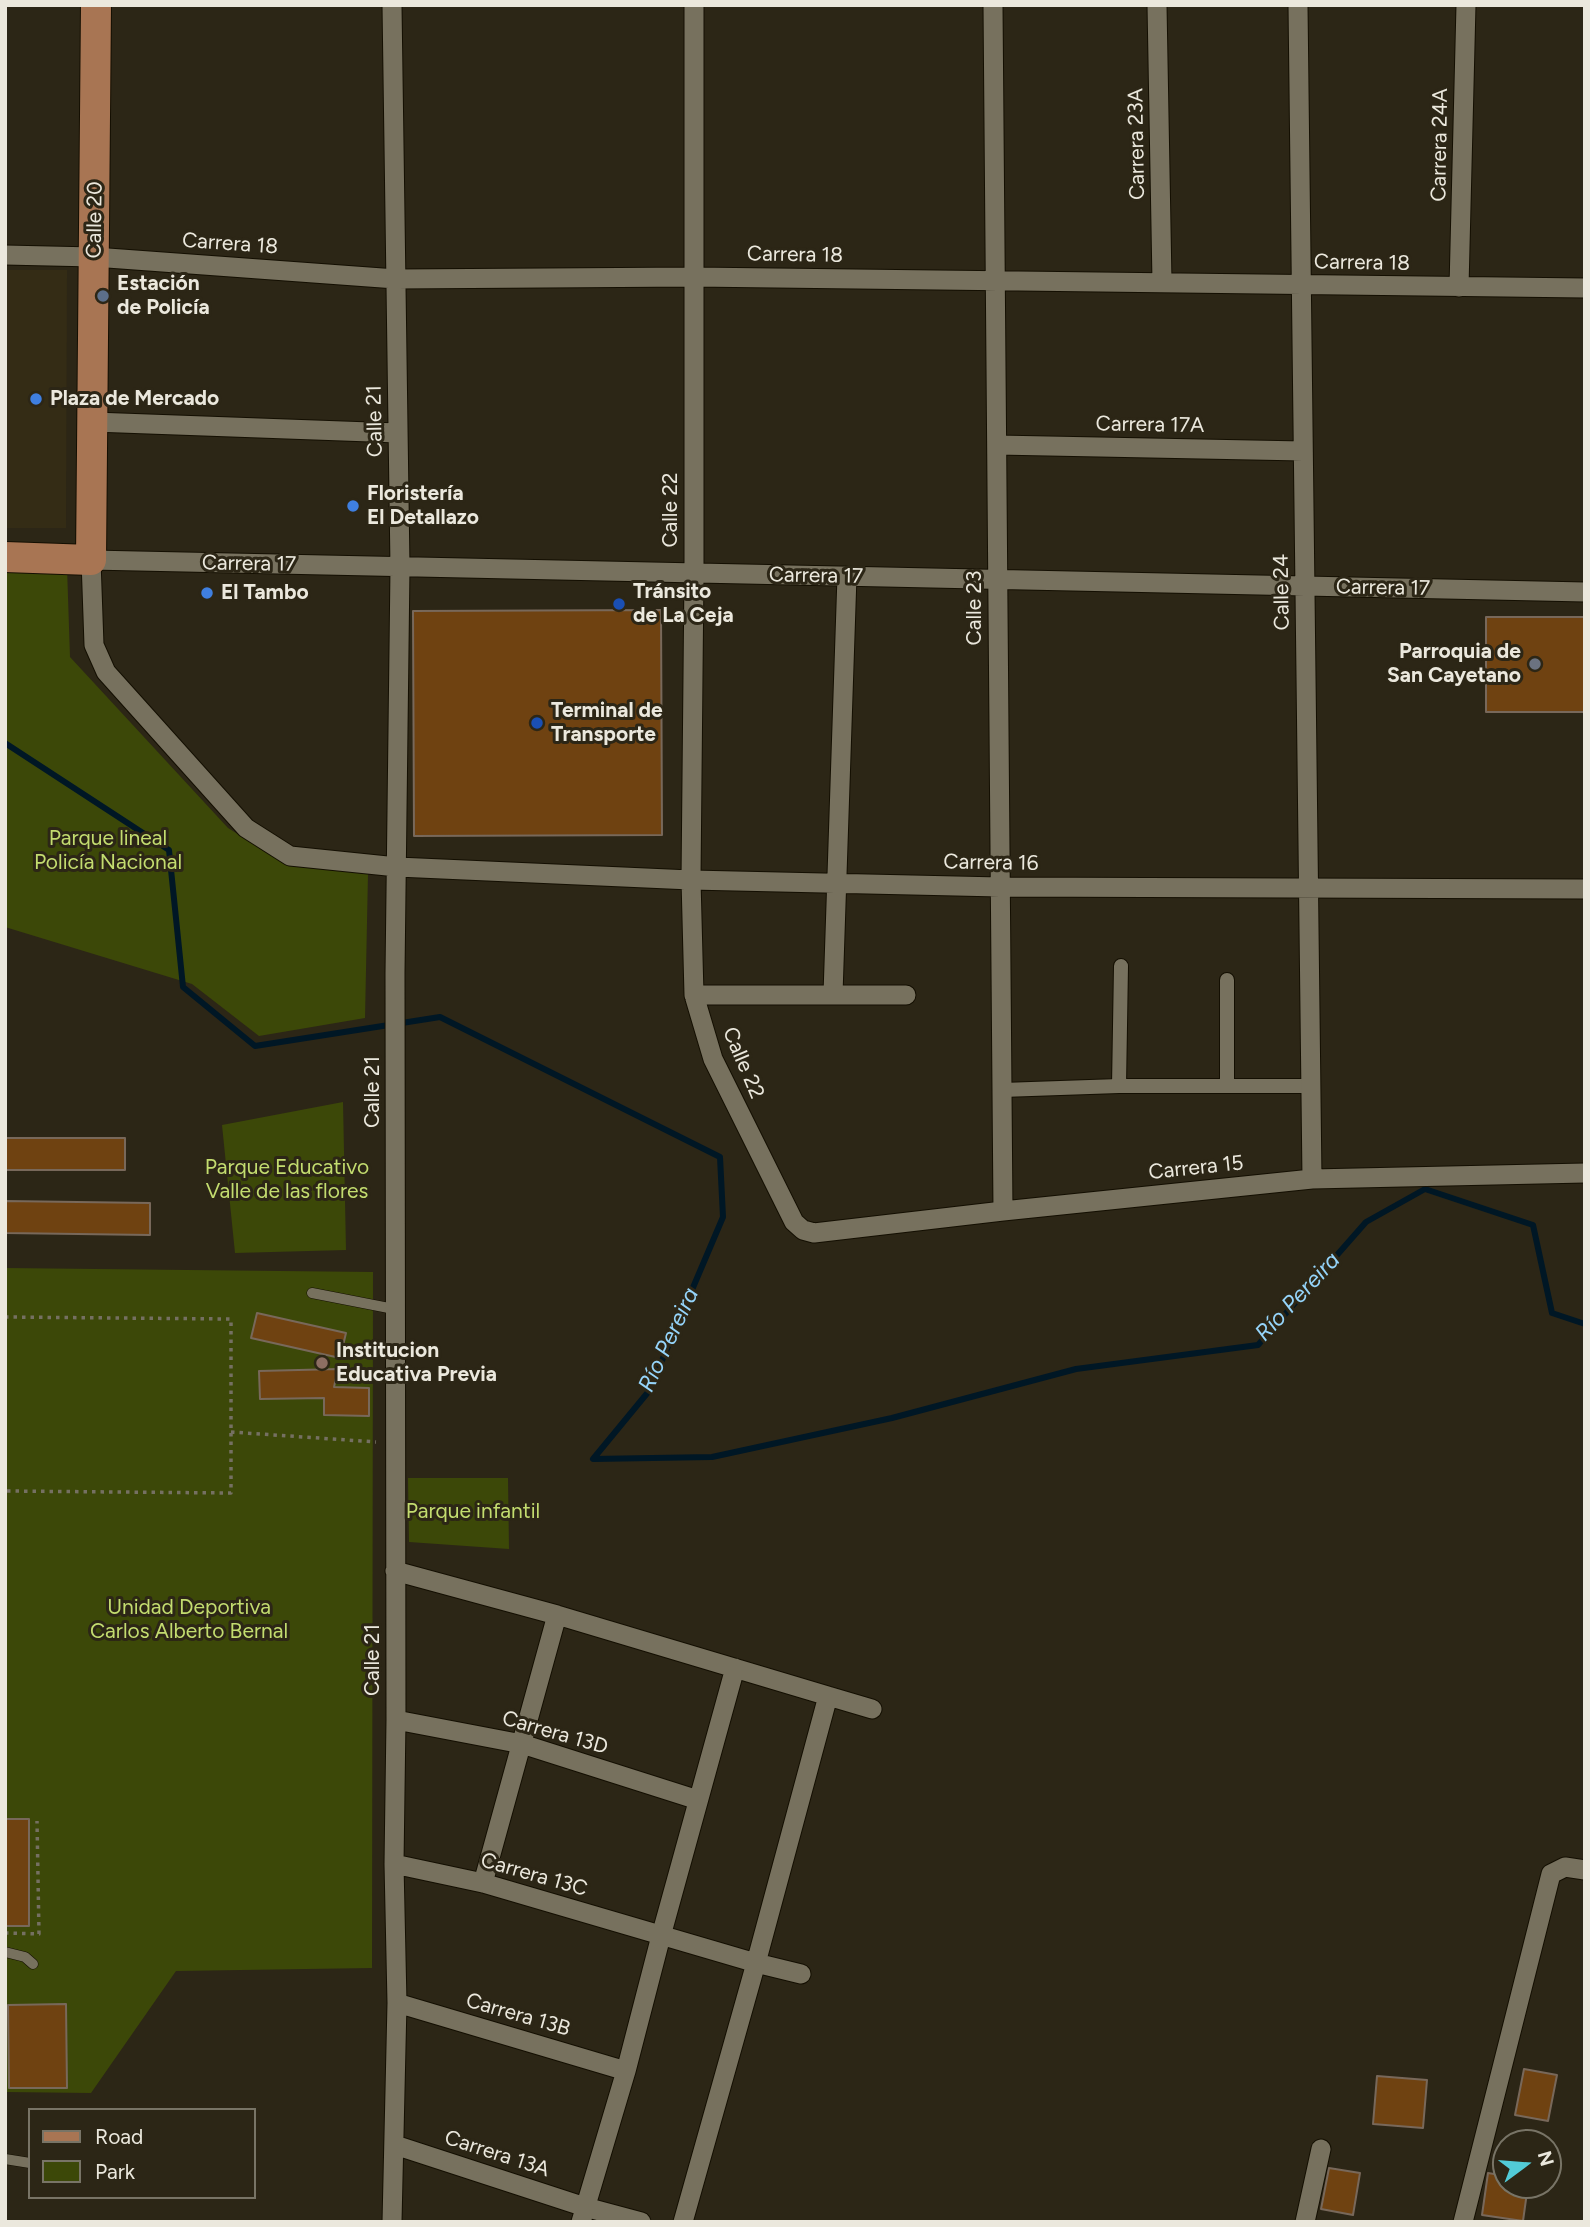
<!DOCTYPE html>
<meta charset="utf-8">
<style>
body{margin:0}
#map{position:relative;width:1590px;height:2227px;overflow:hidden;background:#2c2616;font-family:Figtree,sans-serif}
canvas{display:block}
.frame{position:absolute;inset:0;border:7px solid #ebe8dd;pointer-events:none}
.legend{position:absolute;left:28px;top:2108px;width:228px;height:91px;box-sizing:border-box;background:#2c2616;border:2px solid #787466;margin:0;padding:9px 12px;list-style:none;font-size:21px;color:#ebe8dd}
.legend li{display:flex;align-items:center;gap:14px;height:35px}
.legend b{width:35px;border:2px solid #787466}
.north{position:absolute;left:1492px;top:2129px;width:70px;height:70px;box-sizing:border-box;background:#2c2616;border:2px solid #787466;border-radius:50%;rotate:74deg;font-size:19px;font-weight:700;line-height:28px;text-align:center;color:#ebe8dd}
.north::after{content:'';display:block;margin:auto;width:24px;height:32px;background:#52cbd7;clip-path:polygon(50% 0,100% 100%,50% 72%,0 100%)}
</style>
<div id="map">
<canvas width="1590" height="2227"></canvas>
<div class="frame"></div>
<ul class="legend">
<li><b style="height:9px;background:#a87553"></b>Road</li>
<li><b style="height:19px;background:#3c4808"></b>Park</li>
</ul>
<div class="north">N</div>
</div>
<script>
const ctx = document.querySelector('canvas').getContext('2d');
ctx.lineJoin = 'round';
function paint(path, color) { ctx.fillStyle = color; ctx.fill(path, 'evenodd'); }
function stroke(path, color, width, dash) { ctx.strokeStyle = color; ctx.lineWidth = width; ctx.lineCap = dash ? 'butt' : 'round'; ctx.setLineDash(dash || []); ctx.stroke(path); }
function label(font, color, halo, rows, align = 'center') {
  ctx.font = font + ' Figtree,sans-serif'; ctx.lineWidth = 6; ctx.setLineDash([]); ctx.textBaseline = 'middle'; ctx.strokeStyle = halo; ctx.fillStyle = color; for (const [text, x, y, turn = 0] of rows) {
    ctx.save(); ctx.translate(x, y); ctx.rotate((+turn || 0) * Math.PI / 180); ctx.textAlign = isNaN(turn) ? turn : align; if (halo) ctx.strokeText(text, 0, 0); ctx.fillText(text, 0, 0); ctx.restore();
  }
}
paint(new Path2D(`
 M5,270H67L66,528H5Z`), '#342c15');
paint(new Path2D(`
 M5,564L67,567L70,657L228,828L286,864L368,874L365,1018L259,1036L192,984L5,927Z
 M343,1102L346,1250L235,1253L222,1125Z
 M5,1268L373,1272L372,1968L176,1971L91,2093L5,2092Z
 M408,1478H508L509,1549L409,1542Z`), '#3c4808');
stroke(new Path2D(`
 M5,743L169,850L183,987L255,1046L440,1017L720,1157L723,1217L649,1391L593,1459L712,1457L892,1418L1076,1369L1258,1345L1366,1222L1425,1189L1533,1225L1552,1313L1585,1324`), '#001725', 6);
const building = new Path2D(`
 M661,610L662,835L414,836L413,611Z
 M1486,617H1585V712H1486Z
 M5,1138H125V1170H5Z
 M5,1201L150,1203V1235L5,1233Z
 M257,1313L346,1333L340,1358L251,1338Z
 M338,1369L334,1387L369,1388V1416L324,1415V1398L260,1399L259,1371Z
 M5,1819H29V1926H5Z
 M66,2004L67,2088H9L8,2005Z
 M1524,2069L1557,2075L1548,2121L1515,2115Z
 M1377,2076L1427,2080L1423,2128L1373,2124Z
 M1329,2168L1360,2173L1353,2215L1321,2209Z
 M1488,2173L1506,2176V2185H1528L1523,2221L1482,2215Z`);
paint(building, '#6f4211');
stroke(building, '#78685a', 2);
const service = new Path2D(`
 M312,1293L394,1309
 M5,1952L25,1957L33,1964
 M5,2159L30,2163`);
const pedestrian = new Path2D(`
 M1119,1086L1121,966
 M1227,1086V980
 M1002,1090L1119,1086H1311`);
const minor = new Path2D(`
 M392,5L400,567L395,973L396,1720L394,1864L397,2003L392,2222
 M694,5V573L691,880L694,995L713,1059L794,1222L803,1230L814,1233L1003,1211L1312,1179L1585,1173
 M993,5L1003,1211
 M1157,5L1162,282
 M1298,5L1312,1179
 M5,255L94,257L396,279L694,277L1585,288
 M1459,287L1466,5
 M93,422L398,433
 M997,445L1303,451
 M1585,592L91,560L94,645L106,672L246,828L290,856L397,867L691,880L1000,887L1585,889
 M833,994L847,576
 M694,995H906
 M828,1696L872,1709
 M396,1720L522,1744L698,1800
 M394,1864L483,1883L756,1963L828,1696L557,1615L395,1571
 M483,1883L557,1615
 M397,2003L626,2071
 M395,2145L585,2207L641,2222
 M581,2222L626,2071L661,1936L735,1668
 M683,2222L756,1963L801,1974
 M1305,2222L1321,2149
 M1463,2222L1551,1874L1565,1867L1585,1870`);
const primary = new Path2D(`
 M5,557L91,560L96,5`);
stroke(service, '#140f02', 11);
stroke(pedestrian, '#140f02', 16);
stroke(minor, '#140f02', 21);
stroke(primary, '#140f02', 32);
stroke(new Path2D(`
 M5,1317L231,1319V1493L5,1491
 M231,1432L376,1442
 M5,1933L39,1934L37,1821`), '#757062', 3.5, [3.5, 5]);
stroke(service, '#77715e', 10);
stroke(pedestrian, '#77715e', 14);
stroke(minor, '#77715e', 19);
stroke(primary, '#a87553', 30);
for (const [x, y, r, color] of [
 [103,296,7,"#5c6f8a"],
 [36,399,7,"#3f7fe0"],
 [353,506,7,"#3f7fe0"],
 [207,593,7,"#3f7fe0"],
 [619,604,7,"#1a4fb4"],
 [1535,664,7,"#6b7280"],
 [537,723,7,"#1a4fb4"],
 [322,1363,7,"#8d6e63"]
]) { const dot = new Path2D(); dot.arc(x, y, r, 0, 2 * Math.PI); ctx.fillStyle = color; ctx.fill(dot); stroke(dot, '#2c2616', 2.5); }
label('21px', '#ebe8dd', '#2c2616', [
 ["Carrera 23A",1137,144,-91],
 ["Carrera 24A",1440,145,-89],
 ["Calle 20",95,220,-89],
 ["Carrera 18",230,244,4],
 ["Carrera 18",795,255,1],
 ["Carrera 18",1362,263,1],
 ["Calle 21",375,421,-91],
 ["Carrera 17A",1150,425,1],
 ["Calle 22",671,510,-90],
 ["Carrera 17",249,564,1],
 ["Carrera 17",816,576,1],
 ["Carrera 17",1383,588,1],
 ["Calle 24",1282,592,-91],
 ["Calle 23",975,608,-90],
 ["Carrera 16",991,863,1],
 ["Calle 22",743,1063,67],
 ["Calle 21",373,1092,-90],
 ["Carrera 15",1196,1168,-6],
 ["Calle 21",373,1660,-90],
 ["Carrera 13D",555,1733,16],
 ["Carrera 13C",534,1875,16],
 ["Carrera 13B",518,2015,16],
 ["Carrera 13A",497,2154,18]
]);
label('bold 21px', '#ebe8dd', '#2c2616', [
 ["Estación",117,284],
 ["de Policía",117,308],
 ["Plaza de Mercado",50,399],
 ["Floristería",367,494],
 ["El Detallazo",367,518],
 ["Tránsito",633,592],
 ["de La Ceja",633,616],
 ["El Tambo",221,593],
 ["Parroquia de",1521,652,"right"],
 ["San Cayetano",1521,676,"right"],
 ["Terminal de",551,711],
 ["Transporte",551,735],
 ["Institucion",336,1351],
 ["Educativa Previa",336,1375]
], 'left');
label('21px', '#c3dc6f', '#2c2616', [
 ["Parque lineal",108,839],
 ["Policía Nacional",108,863],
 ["Parque Educativo",287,1168],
 ["Valle de las flores",287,1192],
 ["Parque infantil",473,1512],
 ["Unidad Deportiva",189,1608],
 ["Carlos Alberto Bernal",189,1632]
]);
label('italic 23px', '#95d4fa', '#2c2616', [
 ["Río Pereira",1298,1297,-47],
 ["Río Pereira",669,1340,-65]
]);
</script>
